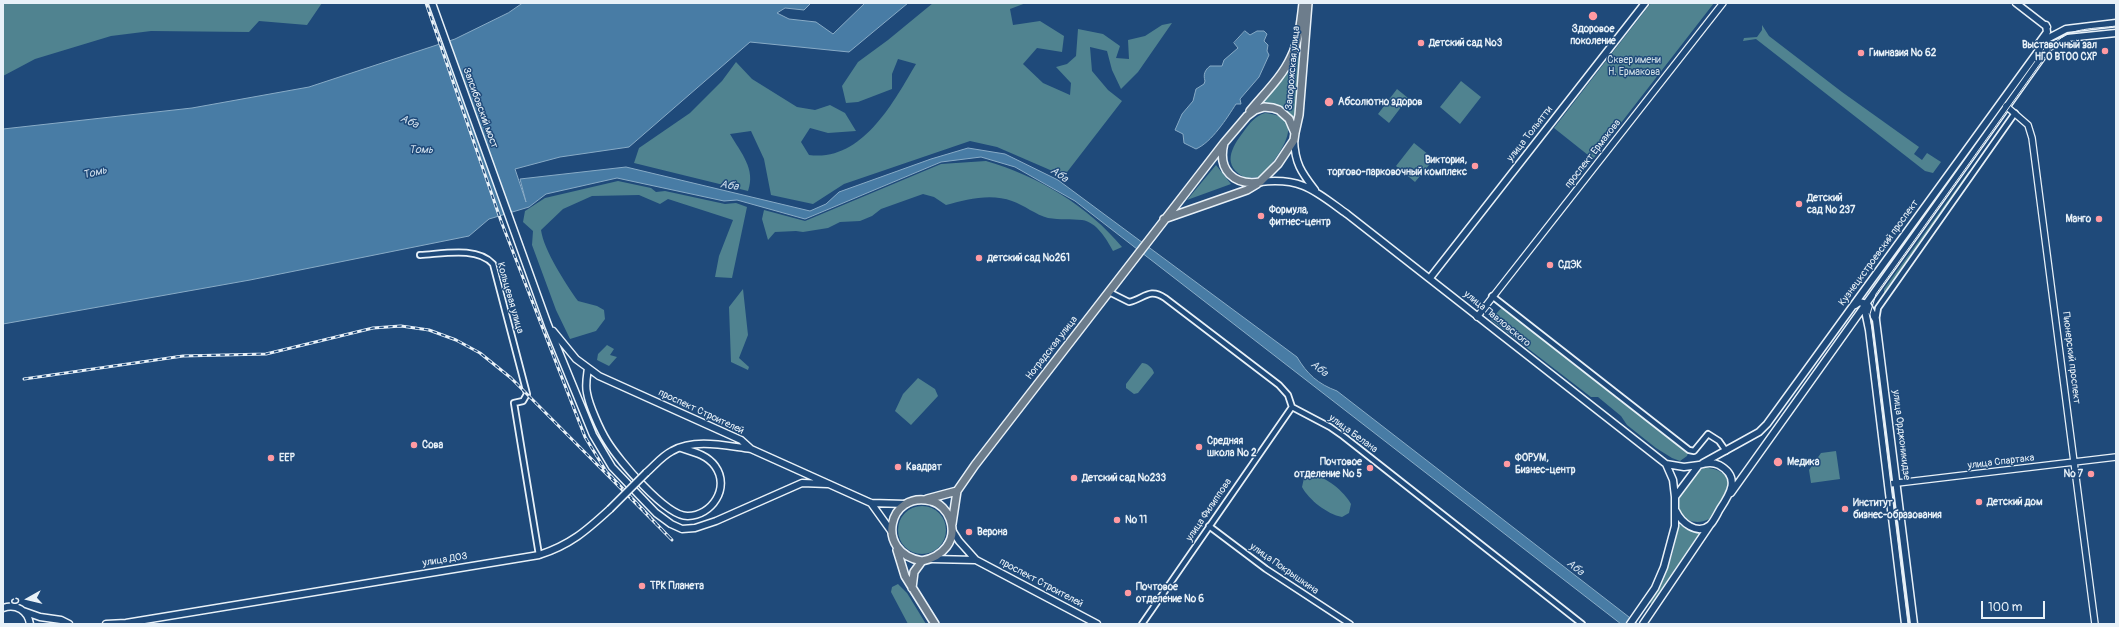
<!DOCTYPE html>
<meta charset="utf-8">
<style>
body{margin:0}
#map{position:relative;width:2119px;height:627px;overflow:hidden;background:#1f4a7a;font-family:Pangolin,sans-serif}
canvas{display:block}
.frame{position:absolute;inset:0;border:4px solid #e8f1f8;pointer-events:none}
.north{position:absolute;left:8px;top:579px;width:40px;height:40px;-webkit-text-stroke:3px #1f4a7a;paint-order:stroke;rotate:262deg;font-size:11px;font-weight:700;line-height:16px;text-align:center;color:#e8f1f8}
.north::after{content:'';display:block;margin:auto;width:14px;height:18px;background:#e8f1f8;clip-path:polygon(50% 0,100% 100%,50% 72%,0 100%)}
.scale{position:absolute;left:1981px;top:601px;width:64px;height:18px;box-sizing:border-box;border:2px solid #e8f1f8;border-top:0;padding-left:5px;font-size:12px;line-height:14px;white-space:nowrap;color:#e8f1f8;-webkit-text-stroke:3px #1f4a7a;paint-order:stroke}
</style>
<div id="map">
<canvas width="2119" height="627"></canvas>
<div class="frame"></div>
<div class="north">С</div>
<div class="scale">100 m</div>
</div>
<script>
const ctx = document.querySelector('canvas').getContext('2d');
ctx.lineJoin = 'round';
function paint(path, color) { ctx.fillStyle = color; ctx.fill(path, 'evenodd'); }
function stroke(path, color, width, dash) { ctx.strokeStyle = color; ctx.lineWidth = width; ctx.lineCap = dash ? 'butt' : 'round'; ctx.setLineDash(dash || []); ctx.stroke(path); }
function label(font, color, halo, rows, align = 'center') {
  ctx.font = font + ' Pangolin,sans-serif'; ctx.lineWidth = 3; ctx.setLineDash([]); ctx.textBaseline = 'middle'; ctx.strokeStyle = halo; ctx.fillStyle = color; for (const [text, x, y, turn = 0] of rows) {
    ctx.save(); ctx.translate(x, y); ctx.rotate((+turn || 0) * Math.PI / 180); ctx.textAlign = isNaN(turn) ? turn : align; if (halo) ctx.strokeText(text, 0, 0); ctx.fillText(text, 0, 0); ctx.restore();
  }
}
paint(new Path2D(`
 M3,3H322L307,25L259,21L249,32L151,31L111,36L35,59L3,76Z
 M933,3H1026L1010,9L1013,25L1040,21L1064,36L1062,52L1037,48L1023,64L1043,83L1070,95L1071,83L1056,67L1067,64L1076,56L1078,29L1103,34L1120,46L1116,58L1129,59L1128,40L1145,36L1162,25L1172,23L1138,72L1121,89L1112,70L1107,51L1090,47L1092,71L1108,90L1122,101L1064,176L997,147L970,141L844,184L813,204L771,195L764,159L751,131L730,134C741,153 756,169 748,191L634,163L639,148L690,113L722,81L736,62L752,79L797,107L815,110L830,105L845,113L856,131L828,133L810,128L801,142L809,155C862,162 893,103 916,64L898,59L892,74V89L858,102L846,103L842,86L858,62L888,40Z
 M1651,3H1714L1593,159L1554,128Z
 M1762,25L1769,36L1842,92L1919,147L1914,154L1922,160L1927,153L1941,162L1933,173L1925,171L1756,39L1743,41L1744,38L1757,37L1762,30Z
 M1302,52L1295,118L1276,105L1261,104Z
 M1461,81L1481,97L1460,124L1440,107Z
 M1397,89L1408,98L1389,123L1378,114Z
 M1265,113C1310,117 1278,155 1265,173L1260,177L1246,178C1221,166 1231,148 1244,131C1250,123 1255,116 1265,113Z
 M1414,143L1434,159L1415,182L1396,166Z
 M986,161C1038,176 1088,206 1122,247L1113,251C1107,240 1097,222 1082,220C1071,219 1060,220 1048,218C1036,215 1024,205 1012,201C992,193 966,199 946,205L934,197L923,194L881,209L872,216L860,221L840,222L828,228L803,232L796,231L775,232L768,240L762,219L764,210L805,221L941,164Z
 M1216,165L1231,184L1187,200Z
 M1969,171L1971,174L1884,293V289Z
 M618,181L651,188L656,192L665,191L725,204L736,203L747,207L732,278L715,277L719,256L733,220L668,199L660,204L639,195L592,196L563,209L541,230C544,251 566,284 578,301L597,306L604,310L605,319L596,331L570,339L556,310L532,245L533,231L523,222L525,211L545,198Z
 M743,289L748,335L739,358L749,367L748,370L731,362L729,307Z
 M1502,307L1688,453L1687,456L1680,461L1672,458L1656,448L1627,425L1621,416L1598,397H1591L1491,320Z
 M607,345L614,349L610,355L617,357L609,366L597,360L598,354Z
 M1142,363C1147,363 1153,368 1154,373L1138,393L1134,394L1126,388V384Z
 M918,378L935,389L938,396L911,425L895,411L903,394Z
 M1836,451L1840,479L1811,483L1809,470L1821,453Z
 M1704,468C1718,467 1735,477 1728,493C1723,502 1715,511 1709,519C1694,527 1674,518 1679,499C1681,492 1686,487 1691,481C1695,475 1698,471 1704,468Z
 M1312,474C1326,477 1344,491 1351,504L1349,513L1342,517C1327,514 1309,500 1302,487L1304,478Z
 M898 530a24 24 0 1 1 48 0a24 24 0 1 1-48 0Z
 M1677,523L1692,531L1703,530L1653,605L1650,603C1664,580 1677,551 1677,523Z
 M898,584L907,593L926,624H908L891,592L892,587Z`), '#508390');
const water = new Path2D(`
 M523,3H811L804,10L785,8L777,13L789,19L816,22L833,34L865,3H908L849,52L750,42L629,147L560,157L515,169L526,202L520,179L626,167L810,211L826,204L839,192L931,159L968,148L1005,154L1058,180L1297,357C1307,374 1318,384 1337,391L1638,624H1621L1075,201L1015,167L981,157L941,162L805,219L737,200L724,201L617,178L546,194L529,207L489,219L469,236L250,280L3,324V129L192,108L309,87L455,39L508,13Z
 M1245,31L1250,35L1257,31H1264L1267,34L1264,41L1268,45L1267,51L1269,55L1259,77L1240,99L1241,104H1236C1227,118 1212,142 1196,149L1184,143L1183,134L1175,130L1182,114L1193,101L1196,89L1204,84L1205,81C1203,74 1205,70 1210,66H1222L1224,60L1238,48L1234,43Z`);
paint(water, '#487ca5');
stroke(water, '#88abc6', 1);
const minor = new Path2D(`
 M420,255C442,254 477,246 493,264L527,394L523,401L514,403L539,555
 M1109,292L1129,302C1144,299 1149,287 1165,298L1279,385L1288,395L1292,407L1330,427L1343,436L1582,624
 M1492,296L1689,450L1694,451L1708,434L1719,441L1726,451
 M1876,320L1878,308L2015,113
 M1209,526L1266,569L1350,624
 M1142,624L1292,407`);
const tertiary = new Path2D(`
 M2006,106L2028,125L2032,138L2095,624
 M1477,317L1723,3
 M1889,484L2116,457`);
const secondary = new Path2D(`
 M432,3L548,325L593,435L612,467L656,513L671,524L682,529L695,528L716,521L802,483L828,484
 M2016,3L2047,27
 M2067,38L2116,33
 M2039,43L2047,32L2046,25
 M1294,140C1295,163 1301,172 1315,190
 M1260,182C1302,177 1315,191 1347,214L1666,464L1673,480L1675,497
 M1430,278L1645,3
 M1855,305L1859,302L1867,304L1876,320L1914,624
 M1864,306L1869,330L1905,624
 M553,331L576,359L599,376L741,440L751,449L871,503L906,504
 M588,368C587,376 585,385 587,393C589,405 600,430 607,441C618,459 666,517 688,516C711,516 731,488 715,466C707,455 694,452 681,448
 M1703,463L1759,432L1767,424L2047,39L2066,29L2116,23
 M1666,464L1684,467L1699,465
 M646,473C654,466 662,456 672,451C695,438 726,446 751,449
 M1731,493L2050,46L2069,38
 M871,503L891,531
 M952,530L959,541L976,560L1097,624
 M932,559L976,560
 M3,608C16,603 28,611 30,624
 M23,611L40,617L61,620L69,624
 M106,624L126,623L539,555C570,545 586,531 610,509
 M1630,624L1655,588L1664,567L1675,526V497L1699,465C1705,463 1713,462 1719,465C1741,477 1730,494 1720,509C1717,514 1714,521 1710,525C1697,536 1681,522 1676,511
 M1643,624L1710,525`);
const primary = new Path2D(`
 M1250,111C1264,94 1282,77 1291,57C1299,41 1301,21 1303,3
 M1295,133L1299,115L1308,3
 M1164,219L1247,190L1257,184
 M927,499L957,491
 M952,524L957,491L975,465L1224,143L1247,116L1255,110L1264,107L1273,108L1279,110L1289,119L1295,133L1294,140L1278,164L1260,182C1234,186 1217,170 1224,143
 M897,550L905,576L935,624
 M912,588L914,572L922,561C942,557 958,541 950,519C947,511 940,503 931,501C888,490 874,553 922,561`);
stroke(minor, '#e8f1f8', 8);
stroke(tertiary, '#e8f1f8', 8);
stroke(secondary, '#e8f1f8', 9);
stroke(primary, '#e8f1f8', 10);
stroke(minor, '#1f4a7a', 4.5);
stroke(tertiary, '#1f4a7a', 5.5);
stroke(secondary, '#1f4a7a', 6);
stroke(primary, '#6d7d8c', 7);
stroke(new Path2D(`
 M1908,624L1870,314L1876,294L2055,43C2071,27 2095,29 2116,26`), '#e8f1f8', 1);
const rail = new Path2D(`
 M24,379L183,356L266,354L373,328L401,326L429,330L456,340L480,353L511,378L672,540L606,471L585,437L501,221L426,3`);
stroke(rail, '#e8f1f8', 3);
stroke(rail, '#1f4a7a', 1.5, [4.5]);
const secondaryBridge = new Path2D(`
 M610,509L646,473`);
stroke(secondaryBridge, '#e8f1f8', 9, []);
stroke(secondaryBridge, '#1f4a7a', 6);
for (const [x, y, r, color] of [
 [1593,16,5,"#ff9aa2"],
 [1421,43,4,"#ff9aa2"],
 [2105,51,4,"#ff9aa2"],
 [1861,53,4,"#ff9aa2"],
 [1329,102,5,"#ff9aa2"],
 [1475,166,4,"#ff9aa2"],
 [1799,204,4,"#ff9aa2"],
 [1261,216,4,"#ff9aa2"],
 [2099,219,4,"#ff9aa2"],
 [979,258,4,"#ff9aa2"],
 [1550,265,4,"#ff9aa2"],
 [414,445,4,"#ff9aa2"],
 [1199,447,4,"#ff9aa2"],
 [271,458,4,"#ff9aa2"],
 [1778,462,5,"#ff9aa2"],
 [1507,464,4,"#ff9aa2"],
 [898,467,4,"#ff9aa2"],
 [1370,468,4,"#ff9aa2"],
 [2091,474,4,"#ff9aa2"],
 [1074,478,4,"#ff9aa2"],
 [1979,502,4,"#ff9aa2"],
 [1845,509,4,"#ff9aa2"],
 [1117,520,4,"#ff9aa2"],
 [969,532,4,"#ff9aa2"],
 [642,586,4,"#ff9aa2"],
 [1128,593,4,"#ff9aa2"]
]) { const dot = new Path2D(); dot.arc(x, y, r, 0, 2 * Math.PI); ctx.fillStyle = color; ctx.fill(dot); stroke(dot, '#1f4a7a', 1.5); }
label('bold 10px', '#e8f1f8', '#1f4a7a', [
 ["Здоровое",1593,29,"center"],
 ["поколение",1593,41,"center"],
 ["Детский сад №3",1429,43],
 ["Выставочный зал",2097,45,"right"],
 ["НГО ВТОО СХР",2097,57,"right"],
 ["Гимназия № 62",1869,53],
 ["Абсолютно здоров",1338,102],
 ["Виктория,",1467,160,"right"],
 ["торгово-парковочный комплекс",1467,172,"right"],
 ["Детский",1807,198],
 ["сад № 237",1807,210],
 ["Формула,",1269,210],
 ["фитнес-центр",1269,222],
 ["Манго",2091,219,"right"],
 ["детский сад №261",987,258],
 ["СДЭК",1558,265],
 ["Средняя",1207,441],
 ["школа № 2",1207,453],
 ["Сова",422,445],
 ["EEP",279,458],
 ["ФОРУМ,",1515,458],
 ["Бизнес-центр",1515,470],
 ["Почтовое",1362,462,"right"],
 ["отделение № 5",1362,474,"right"],
 ["Медика",1787,462],
 ["Квадрат",906,467],
 ["№ 7",2083,474,"right"],
 ["Детский сад №233",1082,478],
 ["Детский дом",1987,502],
 ["Институт",1853,503],
 ["бизнес-образования",1853,515],
 ["№ 11",1125,520],
 ["Верона",977,532],
 ["ТРК Планета",650,586],
 ["Почтовое",1136,587],
 ["отделение № 6",1136,599]
], 'left');
label('10px', '#d1e0e8', '#1f4a7a', [
 ["Сквер имени",1634,60],
 ["Н. Ермакова",1634,72]
]);
label('10px', '#e8f1f8', '#1f4a7a', [
 ["Запорожская улица",1293,68,-85],
 ["Запсибовский мост",480,108,70],
 ["улица Тольятти",1530,134,-52],
 ["проспект Ермакова",1593,154,-52],
 ["Кузнецкстроевский проспект",1879,253,-54],
 ["Кольцевая улица",510,298,74],
 ["улица Павловского",1497,319,39],
 ["Ноградская улица",1052,348,-52],
 ["Пионерский проспект",2071,358,83],
 ["проспект Строителей",701,412,25],
 ["улица Белана",1353,434,36],
 ["улица Орджоникидзе",1901,435,83],
 ["улица Спартака",2001,462,-7],
 ["улица Филиппова",1209,510,-56],
 ["улица ДОЗ",445,560,-9],
 ["улица Покрышкина",1284,569,35],
 ["проспект Строителей",1041,583,28]
]);
label('italic 11px', '#d0dfec', '#1f4a7a', [
 ["Аба",409,122,24],
 ["Томь",421,150],
 ["Томь",95,173,-14],
 ["Аба",1059,175,35],
 ["Аба",729,186,9],
 ["Аба",1319,369,38],
 ["Аба",1575,568,38]
]);
</script>
